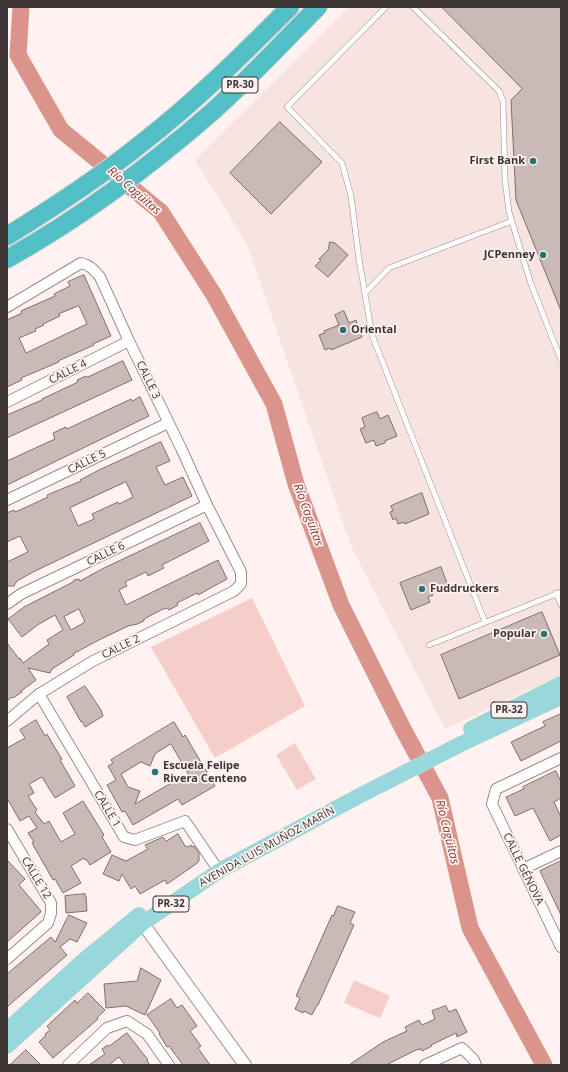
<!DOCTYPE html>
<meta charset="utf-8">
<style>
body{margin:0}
#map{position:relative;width:568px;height:1072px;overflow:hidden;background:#fff2f0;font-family:"Open Sans",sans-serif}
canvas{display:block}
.frame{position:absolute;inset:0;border:8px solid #3c3534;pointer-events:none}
</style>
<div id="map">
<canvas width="568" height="1072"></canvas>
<div class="frame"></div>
</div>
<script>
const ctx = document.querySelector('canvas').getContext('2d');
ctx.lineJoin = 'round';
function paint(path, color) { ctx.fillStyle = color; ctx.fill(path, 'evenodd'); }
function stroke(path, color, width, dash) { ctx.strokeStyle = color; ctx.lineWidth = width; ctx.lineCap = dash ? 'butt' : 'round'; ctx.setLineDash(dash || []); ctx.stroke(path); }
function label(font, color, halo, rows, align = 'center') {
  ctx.font = font + ' "Open Sans",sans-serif'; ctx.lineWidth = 3.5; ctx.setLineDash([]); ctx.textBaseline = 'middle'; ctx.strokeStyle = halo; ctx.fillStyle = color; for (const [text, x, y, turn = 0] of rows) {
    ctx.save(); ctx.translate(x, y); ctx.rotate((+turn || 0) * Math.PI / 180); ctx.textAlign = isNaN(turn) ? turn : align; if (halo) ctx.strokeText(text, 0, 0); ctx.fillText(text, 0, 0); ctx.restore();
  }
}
paint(new Path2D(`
 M349,7H561V675L445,729L351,546L247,244L195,160Z`), '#f7e3e0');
paint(new Path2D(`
 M252,598L305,706L215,758L151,647Z
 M295,743L316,779L297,790L276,755Z
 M354,980L390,996L380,1018L344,1003Z`), '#f6cec9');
stroke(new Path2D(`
 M21,7L18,55L61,130L161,212L214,295L274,404L296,484L341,605L402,727L440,798L470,928L544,1065`), '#db948b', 17);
const building = new Path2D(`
 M442,7H561V311L516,200L511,100L522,89Z
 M280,122L322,162L271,214L230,173Z
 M330,242L335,243L348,255L328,277L315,266L321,260L319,259L328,250Z
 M84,275L111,336L93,344L94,345L58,361L59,362L21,378L22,380L7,387V320L22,313L21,311L55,296L54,294L70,286L68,282ZM79,306L87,324L26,353L19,338L36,331L35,329L44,325L43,324L60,316L59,314Z
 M344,311L349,323L356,320L362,337L331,350L330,348L325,350L319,335L325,333L324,331L339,325L335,315Z
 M123,361L132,380L7,438V415L42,400V399L78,382L77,380L86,376L87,377Z
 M140,397L149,416L7,485V461L55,439L53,433L66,427L67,429L131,399L132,401Z
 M377,412L380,419L388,415L397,436L385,441V443L376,446L374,440L366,443L360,429L365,427L362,418Z
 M161,442L170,461L156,467L165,485L183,477L192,496L33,572L17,581L14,586H7V562L28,552L20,536L7,542V513L14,510L15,512L20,510L48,497L47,495L81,481L80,480L99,470ZM126,482L133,497L119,504L118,502L92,514L94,519L78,526L70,508Z
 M422,493L429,514L405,524L404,522L398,524L396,518L393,520L390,512L393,511L391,506Z
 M200,523L209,541L162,565L164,568L148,576L146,572L125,582L127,586L119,590L126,605L218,560L227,579L198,595L197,593L177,603L178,605L169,610L167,608L163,609L144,619V621L135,625V624L130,626V625L95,642L73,654L74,655L52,669L50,673L28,668L36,680L21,691L22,692L13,698L12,697L7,701V643L19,659L20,658L23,663L49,644L47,640L63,630L55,615L39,624L22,637L8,619L24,607L73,582L74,580L79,579L80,581L102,569ZM79,609L85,622L71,630L64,617Z
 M441,567L448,586L432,592L433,595L428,597L430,602L411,610L400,583Z
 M542,612L560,655L459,699L441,655Z
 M85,686L101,710L103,716L85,727L82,721L81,722L67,697Z
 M561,714V741L521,761L511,742L545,726L543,722Z
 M36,720L45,736L47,734L55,748L62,759L60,760L75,786L55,798L42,777L29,784L34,793L28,796L37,810L35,812L44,824L49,821L61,842L75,834L63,813L83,801L104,835L102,837L111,852L90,865L86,859L85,860L84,858L71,866L81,883L63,893L55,879L53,880L32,843L34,842L28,833L37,828L29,816L20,821L7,798V748L25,738L20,730Z
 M174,722L183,737L185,735L215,786L182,805L178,799L133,825L125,811L122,812L107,785L116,780L108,766L113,763L111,760ZM171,744L194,784L180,778L135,804L140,791L128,787L121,774L141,762L150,766L155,754Z
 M556,771L561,782V798L554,802L561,817V835L550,841L533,808L515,816L506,797L524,789L523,787Z
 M178,834L185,846L188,847L191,845L192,847L194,846L199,853V861L196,864L167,884L165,880L140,894L135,886L131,889L122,874L119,881L103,874L112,855L126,861L148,849L145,845L163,837L166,841Z
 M7,860L25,879L19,885L41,911L40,913L7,942Z
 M561,861V915L540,871Z
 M85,894V896H86L87,911L66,913L65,896Z
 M338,906L355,912L350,923L354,925L318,1005H317L312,1015L304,1011L303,1013L295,1009L300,998L296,996L332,915L333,916Z
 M69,915L87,923L77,942L70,939L60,947L67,955L7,1007V974L51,937L55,942Z
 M141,968L161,980L145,1015L126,1006L106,1008L104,984L137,981Z
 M88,993L105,1010L97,1018L98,1019L53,1058L39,1042L46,1035L45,1034L50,1030L47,1026L75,1000L77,1003Z
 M171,999L177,1008L182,1005L197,1026L190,1031L201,1046L198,1048L210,1065H183L169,1046L167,1047L159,1034L160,1033L147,1015Z
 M446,1006L449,1012L456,1009L467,1032L457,1037L456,1033L431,1045L432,1046L422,1051L421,1049L416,1050L386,1065H349L383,1042L407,1031L405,1027L419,1020L422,1025L435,1019L432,1011Z
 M127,1033L148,1060L147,1061L150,1065H125L119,1057L109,1065H89L105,1054L102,1049L108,1045L109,1046Z
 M26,1050L41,1065H10Z`);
paint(building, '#c9bab7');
stroke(building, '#7d6f6d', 1);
const service = new Path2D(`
 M386,7L287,107L342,163L351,196L359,259L372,335L485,622
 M413,7L499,91L503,101L505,180L509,212L531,284L561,360
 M365,293L389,268L512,221
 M556,593L561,605
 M429,645L561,592`);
const minor = new Path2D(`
 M7,307L81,263C90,265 94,270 100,277L129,341L181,448L207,505L241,572V584L234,591L93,661L39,694L7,721
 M7,402L129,341
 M7,500L168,423
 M7,604L21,594L207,505
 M39,694L124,837L135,840L185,821L219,871
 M561,758L496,789L492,804L561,947
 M7,829L51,903V913L48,923L7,959
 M523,869L561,851
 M68,1065L107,1028L127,1021L147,1034L169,1065
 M425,1065L462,1048L474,1060L476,1065`);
const tertiary = new Path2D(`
 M138,917L245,1065`);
const primary = new Path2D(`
 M471,729L561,684
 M7,1030L84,960L139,915
 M7,1046L143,923L219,871L359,796L461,744L561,697`);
const motorway = new Path2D(`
 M7,236C54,207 100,177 142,143C195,102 242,55 290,7
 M7,259C80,218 149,167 212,112C249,79 283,42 318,7`);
stroke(service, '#9b8c8a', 6);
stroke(minor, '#9b8c8a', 12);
stroke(tertiary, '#9b8c8a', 14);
stroke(primary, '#d4d3d2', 16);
stroke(motorway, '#d4d3d2', 20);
stroke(service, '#fff', 5);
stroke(minor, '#fff', 10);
stroke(tertiary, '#fff', 12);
stroke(primary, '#97d8dc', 15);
stroke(motorway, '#52bec5', 18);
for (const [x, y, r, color] of [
 [533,161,4,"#287277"],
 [543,255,4,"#287277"],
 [343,330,4,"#287277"],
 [422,589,4,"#287277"],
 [544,634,4,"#287277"],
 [155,772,4,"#287277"]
]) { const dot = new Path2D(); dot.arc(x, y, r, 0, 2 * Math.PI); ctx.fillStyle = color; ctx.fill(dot); stroke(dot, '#fff2f0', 1.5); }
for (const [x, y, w] of [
 [240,85,36],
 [509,710,36],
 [171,904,36]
]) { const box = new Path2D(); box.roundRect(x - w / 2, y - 8, w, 16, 3); ctx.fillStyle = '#fff2f0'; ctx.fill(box); stroke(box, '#3c3534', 1); }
label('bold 10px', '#3c3534', null, [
 ["PR-30",240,85],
 ["PR-32",509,710],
 ["PR-32",171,904]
]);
label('bold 11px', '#3c3534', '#fff2f0', [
 ["First Bank",525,161],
 ["JCPenney",535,255],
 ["Oriental",351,330,"left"],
 ["Fuddruckers",430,589,"left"],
 ["Popular",536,634],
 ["Escuela Felipe",163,766,"left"],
 ["Rivera Centeno",163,779,"left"]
], 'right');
label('11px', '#3c3534', '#fff2f0', [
 ["CALLE 4",68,372,-27],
 ["CALLE 3",148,380,64],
 ["CALLE 5",87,462,-26],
 ["CALLE 6",106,554,-26],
 ["CALLE 2",121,647,-26],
 ["CALLE 1",107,809,59],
 ["AVENIDA LUIS MUÑOZ MARÍN",267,847,-29],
 ["CALLE GÉNOVA",523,869,64],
 ["CALLE 12",36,878,59]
]);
label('italic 12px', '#8c362f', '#fff2f0', [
 ["Río Cagüitas",134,191,41],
 ["Río Cagüitas",308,515,70],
 ["Río Cagüitas",447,832,76]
]);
</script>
